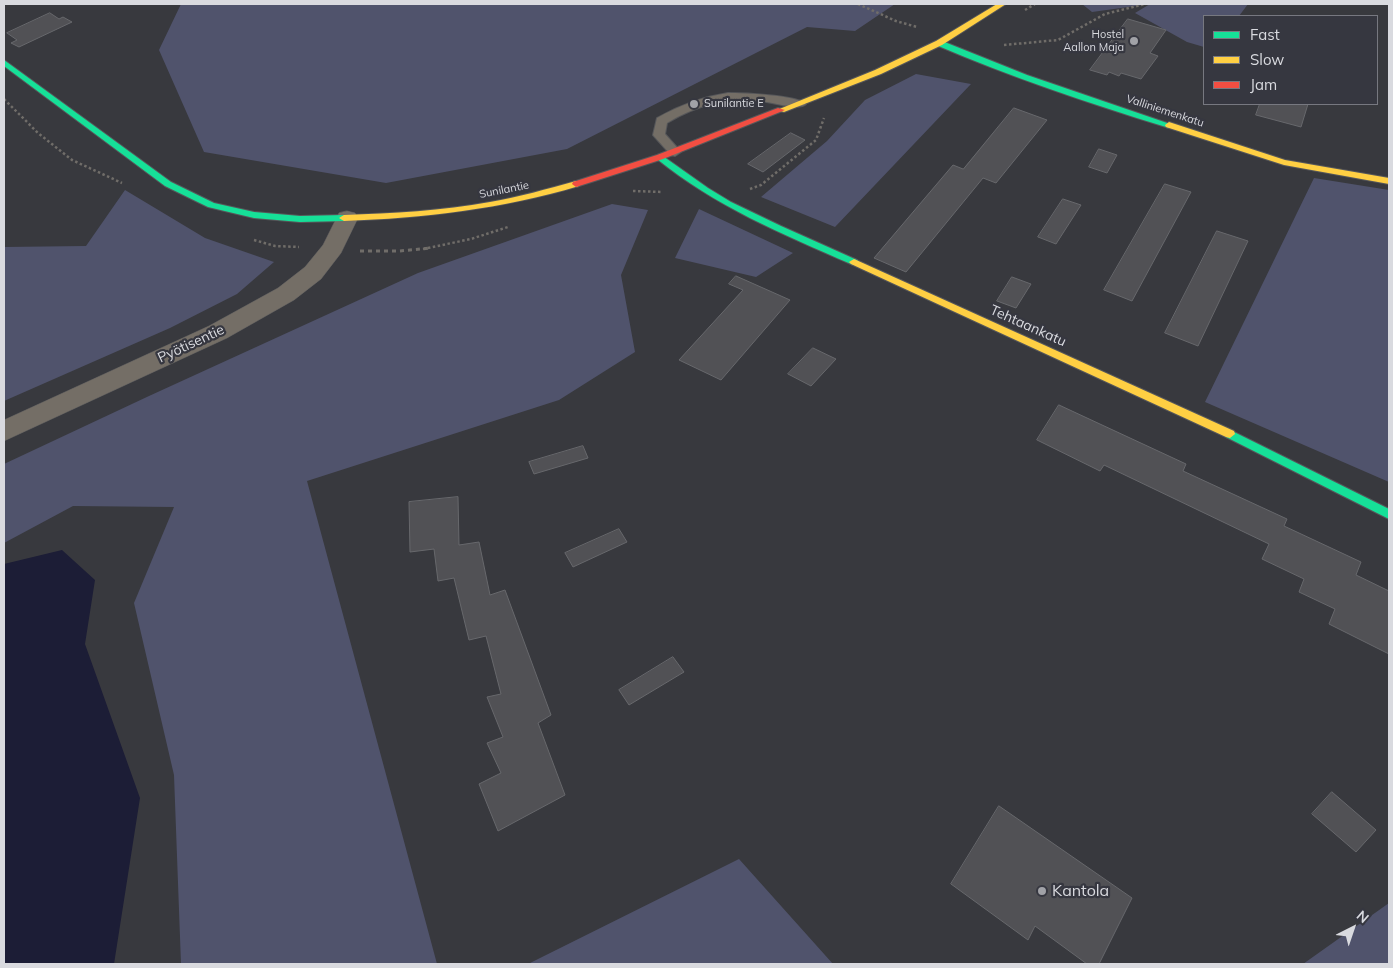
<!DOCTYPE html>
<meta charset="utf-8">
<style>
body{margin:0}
#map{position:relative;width:1393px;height:968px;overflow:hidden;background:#38393e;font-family:Mulish,sans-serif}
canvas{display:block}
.frame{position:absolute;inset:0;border:5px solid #d9dadf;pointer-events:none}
.legend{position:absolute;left:1203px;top:15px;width:175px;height:90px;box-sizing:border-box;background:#363740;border:1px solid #777880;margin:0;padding:6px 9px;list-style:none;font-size:15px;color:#d9dadf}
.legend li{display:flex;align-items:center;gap:10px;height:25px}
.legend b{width:25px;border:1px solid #777880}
.north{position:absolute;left:1328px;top:903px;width:50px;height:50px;-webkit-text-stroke:4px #363740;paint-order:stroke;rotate:41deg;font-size:14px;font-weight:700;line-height:20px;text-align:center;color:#d9dadf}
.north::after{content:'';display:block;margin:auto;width:18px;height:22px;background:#d9dadf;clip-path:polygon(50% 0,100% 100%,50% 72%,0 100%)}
</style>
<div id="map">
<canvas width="1393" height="968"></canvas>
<div class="frame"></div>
<ul class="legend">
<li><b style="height:6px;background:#16e098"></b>Fast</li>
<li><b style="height:6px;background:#ffcf43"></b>Slow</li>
<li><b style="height:6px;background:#f24e42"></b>Jam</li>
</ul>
<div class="north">N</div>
</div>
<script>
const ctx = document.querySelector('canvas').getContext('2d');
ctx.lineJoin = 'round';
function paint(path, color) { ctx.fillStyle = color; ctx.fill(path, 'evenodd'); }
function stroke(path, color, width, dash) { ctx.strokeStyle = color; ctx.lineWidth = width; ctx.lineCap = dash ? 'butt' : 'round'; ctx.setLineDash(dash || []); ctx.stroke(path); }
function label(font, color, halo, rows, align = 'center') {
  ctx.font = font + ' Mulish,sans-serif'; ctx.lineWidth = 4.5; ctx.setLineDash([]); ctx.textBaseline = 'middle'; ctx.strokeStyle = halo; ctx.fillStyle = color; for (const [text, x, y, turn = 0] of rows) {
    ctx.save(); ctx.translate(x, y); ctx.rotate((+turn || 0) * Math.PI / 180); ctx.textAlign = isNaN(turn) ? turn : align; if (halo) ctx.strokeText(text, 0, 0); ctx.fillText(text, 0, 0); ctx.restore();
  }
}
paint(new Path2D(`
 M181,4H895L855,31L807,27L567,149L386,183L204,152L159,50Z
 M1082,4H1248L1239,16H1204V47L1187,42L1135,13L1150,4L1092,12Z
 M916,74L971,84L835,227L761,197L827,141L865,100Z
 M1314,178L1389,190V482L1205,402Z
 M125,190L205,238L274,262L237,294L170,328L4,401V247L86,246Z
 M612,204L648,210L621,275L635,352L559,400L307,481L437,964H181L174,775L134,603L174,507L73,506L4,543V464L149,396L418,273Z
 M699,209L793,253L756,277L675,258Z
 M739,859L833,964H528Z
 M1389,903V964H1303Z`), '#50536c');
paint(new Path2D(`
 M62,550L95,580L85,644L140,798L114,964H4V564Z`), '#1c1d36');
const building = new Path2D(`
 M50,13L59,19L63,17L72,22L19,47L11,43L17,40L7,33Z
 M1128,19L1166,30L1150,53L1158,56L1141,79L1121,73L1119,76L1109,72L1107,75L1090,70Z
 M1260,104H1308L1301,127L1256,115Z
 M1014,108L1047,120L996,183L983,178L906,272L874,258L953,165L963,169Z
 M791,133L805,140L763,172L748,164Z
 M1099,149L1117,155L1107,173L1089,167Z
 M1165,184L1191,192L1132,301L1104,290Z
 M1063,199L1081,205L1056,244L1038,237Z
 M1217,231L1248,241L1198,346L1165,333Z
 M736,276L790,300L721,380L679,360L743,290L729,284Z
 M1012,277L1031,284L1016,308L997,301Z
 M813,348L836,359L811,386L788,374Z
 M1059,405L1186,464L1183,471L1287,519L1284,526L1361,562L1356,575L1389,591V654L1329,624L1335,609L1299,592L1304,579L1262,559L1269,544L1104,465L1100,471L1037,440Z
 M583,446L588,458L534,474L529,462Z
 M458,497L459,545L479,542L490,595L505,590L551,715L538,723L565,795L498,831L479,784L501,773L487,743L503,737L487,697L501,694L486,636L469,640L454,578L438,581L434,549L410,552L409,502Z
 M619,529L627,542L573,567L565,553Z
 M673,657L684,672L629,705L619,690Z
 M1332,792L1376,830L1356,852L1312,814Z
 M999,806L1132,898L1099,964H1087L1035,926L1028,940L951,884Z`);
paint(building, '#515155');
stroke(building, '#67686c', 1);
const lane = new Path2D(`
 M728,93C743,93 797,95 806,104C799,111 771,102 761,101C725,98 697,105 667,123L665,134L681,152L675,156L671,155L653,135L657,118C680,105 702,97 728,93Z`);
const street = new Path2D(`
 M347,211L355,213L358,218L341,253L321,279L294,300L227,338L4,441V420L209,326L278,288L305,267L323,245L339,213Z`);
const fast = new Path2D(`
 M936,41H942L1027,75L1173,125L1169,128L1166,127C1088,103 1011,77 936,45Z
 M4,60L171,182L214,203L254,212L300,216L344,215L349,218L344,221L300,222L254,218L208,207L165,186L4,66Z
 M660,154L708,188L731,202L781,226L857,260L859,262L854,265L851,264C782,234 715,206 657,159L656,157Z
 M1230,430L1389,509V519L1226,437L1225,434L1226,431Z`);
const slow = new Path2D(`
 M997,4H1006L942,45L881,74L784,112L777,110L875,70L936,41Z
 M1169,122L1285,160L1389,178V184L1284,165L1166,127L1165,125Z
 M576,181L580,184L579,186C502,209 424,218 344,221L339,218L344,215C393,213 442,211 490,202C519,197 547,189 576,181Z
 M854,259L1234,431L1235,434L1230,438L1226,437L851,264L849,262Z`);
const jam = new Path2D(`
 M778,108L785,110L663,159L579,186L576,187L572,184L573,182L657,155Z`);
stroke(lane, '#56575a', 2);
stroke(street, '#56575a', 1);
stroke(fast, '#56575a', 2);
stroke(slow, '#56575a', 2);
stroke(jam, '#56575a', 2);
stroke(new Path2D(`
 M858,4L896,21L917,27
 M1025,10L1035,4
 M1004,45L1058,40L1105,14L1145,4
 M4,99L38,133L72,160L122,183
 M750,189L761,185L816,140L824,118
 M633,191L662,192
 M254,240L275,246L299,247
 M423,249L471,239L508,227`), '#706d69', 2.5, [2.5, 2.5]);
stroke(new Path2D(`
 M360,251H399L431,248`), '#706d69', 3, [4, 4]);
paint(lane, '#746e66');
paint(street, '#746e66');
paint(fast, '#16e098');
paint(slow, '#ffcf43');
paint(jam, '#f24e42');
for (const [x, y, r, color] of [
 [1134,41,5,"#a1a2a7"],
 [694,104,5,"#a1a2a7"],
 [1042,891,5,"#a1a2a7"]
]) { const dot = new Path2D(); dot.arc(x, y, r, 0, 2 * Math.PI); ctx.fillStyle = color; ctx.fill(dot); stroke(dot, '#363740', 2); }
label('11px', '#d9dadf', '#363740', [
 ["Hostel",1124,35],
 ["Aallon Maja",1124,48],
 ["Sunilantie E",704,104,"left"]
], 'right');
label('11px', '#d9dadf', '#363740', [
 ["Valliniemenkatu",1165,111,18],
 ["Sunilantie",504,190,-11]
]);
label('14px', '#d9dadf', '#363740', [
 ["Tehtaankatu",1028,326,24],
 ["Pyötisentie",191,344,-25]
]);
label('16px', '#d9dadf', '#363740', [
 ["Kantola",1052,891]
], 'left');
</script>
